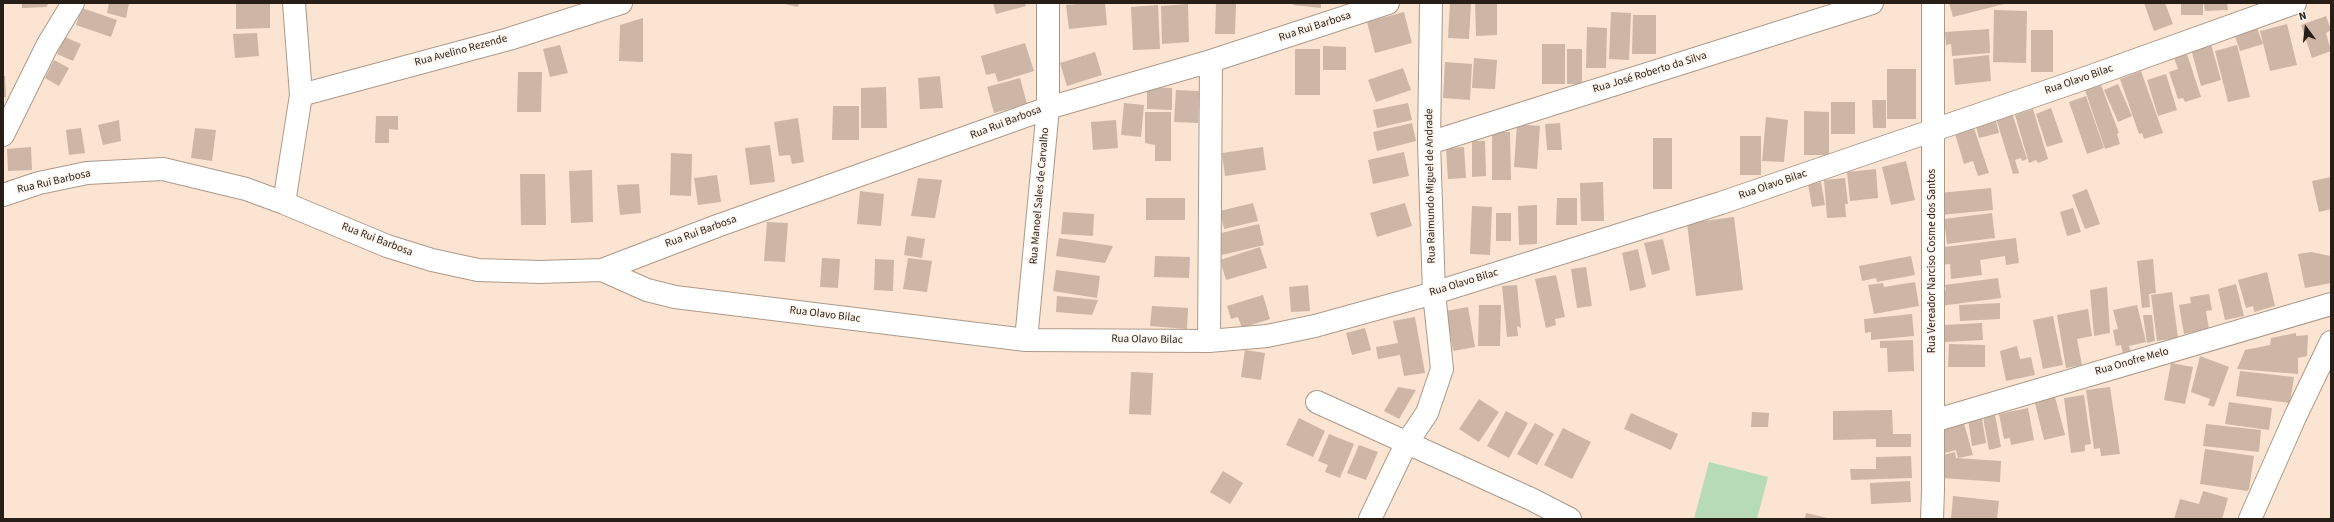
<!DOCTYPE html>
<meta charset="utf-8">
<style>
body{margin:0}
#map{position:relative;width:2334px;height:522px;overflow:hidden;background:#fbe4d2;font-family:"Source Sans 3",sans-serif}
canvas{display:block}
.frame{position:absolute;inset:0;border:4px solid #261e17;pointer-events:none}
.north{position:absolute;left:2286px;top:8px;width:40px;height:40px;-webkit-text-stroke:3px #fdf4ed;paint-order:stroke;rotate:345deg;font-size:11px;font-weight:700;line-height:16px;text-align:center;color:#261e17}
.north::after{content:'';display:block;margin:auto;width:14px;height:18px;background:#261e17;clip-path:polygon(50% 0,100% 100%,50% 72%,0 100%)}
</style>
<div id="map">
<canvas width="2334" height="522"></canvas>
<div class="frame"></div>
<div class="north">N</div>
</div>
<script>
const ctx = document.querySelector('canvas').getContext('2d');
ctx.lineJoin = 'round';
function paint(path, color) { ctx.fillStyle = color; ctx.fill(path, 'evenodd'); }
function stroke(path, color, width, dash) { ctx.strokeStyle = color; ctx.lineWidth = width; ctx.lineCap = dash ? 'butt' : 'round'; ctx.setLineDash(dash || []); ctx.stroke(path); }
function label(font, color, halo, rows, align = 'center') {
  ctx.font = font + ' "Source Sans 3",sans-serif'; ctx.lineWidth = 3; ctx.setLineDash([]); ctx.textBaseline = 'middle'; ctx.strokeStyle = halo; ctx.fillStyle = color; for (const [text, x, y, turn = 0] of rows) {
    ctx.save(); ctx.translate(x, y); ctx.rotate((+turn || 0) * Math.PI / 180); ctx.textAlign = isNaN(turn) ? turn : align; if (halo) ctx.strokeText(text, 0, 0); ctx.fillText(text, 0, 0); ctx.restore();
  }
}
paint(new Path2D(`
 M1709,462L1768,477L1757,519H1694Z`), '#b7dbb7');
paint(new Path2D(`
 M22,3H48L47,7L22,8Z
 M109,3H129L126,18L107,13Z
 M236,3H270V28L236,29Z
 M780,3H799L798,7Z
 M993,3H1025L1026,6L996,14Z
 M1088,3H1105L1107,25L1069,29L1066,5Z
 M1216,3H1236L1235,34H1215Z
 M1294,3H1321V8L1293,5Z
 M1450,3H1471L1469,39L1448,38Z
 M1475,3H1497V35L1476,36Z
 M1949,3H2004V4L1953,17Z
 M2144,3H2165L2173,24L2154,31Z
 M2181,3H2203V15H2181Z
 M2204,3H2227L2228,10L2205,11Z
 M1188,4L1189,42L1162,44L1161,6Z
 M1158,5L1160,49L1133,50L1131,7Z
 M82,8L117,20L111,37L76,25Z
 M1994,10L2027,11L2026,63L1993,62Z
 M1404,12L1412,43L1375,53L1367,22Z
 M1611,12L1631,13L1629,60L1609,59Z
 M1633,15H1656V54H1632Z
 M2326,16L2331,30L2326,33L2331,51L2312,58L2301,25Z
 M643,18V62L619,61L620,25Z
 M2287,24L2297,65L2270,71L2260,31Z
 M1587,27L1607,28L1606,68H1586Z
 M2257,28L2263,44L2240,51L2235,36Z
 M1989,29L1990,53L1952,56L1951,44L1946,45L1945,32Z
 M2031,30H2053V72H2031Z
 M257,33L259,56L235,58L233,34Z
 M65,37L81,44L73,61L57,54Z
 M1025,43L1034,71L998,82L995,73L986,75L981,56Z
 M1542,44H1565V84H1542Z
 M2211,44L2221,80L2201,86L2191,49Z
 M560,45L568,73L550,77L543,49Z
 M2237,45L2250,97L2228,102L2215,51Z
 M1323,46L1346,47V70H1323Z
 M1295,49H1320V95H1295Z
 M1567,49H1582V84H1567Z
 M1095,52L1102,75L1067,86L1060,63Z
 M2187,54L2201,97L2185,102L2183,98L2178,99L2169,72L2178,69L2174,58Z
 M1989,55L1991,81L1955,85L1953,59Z
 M1474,58L1497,60L1495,89L1472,88Z
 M54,60L69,68L59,86L45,78Z
 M1445,62L1472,64L1470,100L1443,98Z
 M1403,68L1411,90L1376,102L1368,80Z
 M1887,69H1916V119H1887Z
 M2141,71L2163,133L2144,139L2142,133L2139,134L2120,79Z
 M518,72H542L541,112H517Z
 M2166,74L2177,110L2158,116L2147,80Z
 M3,76H5L6,97H3Z
 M940,76L943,108L920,109L918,78Z
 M1020,78L1027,104L994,113L987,87Z
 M2118,84L2132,116L2118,122L2104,90Z
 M2101,85L2119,133L2117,134L2120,144L2105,149L2085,90Z
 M886,87L887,128H861V88Z
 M1147,87L1172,88V110L1147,109Z
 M1176,90L1199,91L1198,123L1174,122Z
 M2086,96L2104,148L2087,154L2069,102Z
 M1872,100H1886V128H1873Z
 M1831,102H1855V134H1831Z
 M1124,103L1144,105L1141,137L1121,135Z
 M1408,103L1412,120L1377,128L1373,110Z
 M833,106H859V140H832Z
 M2051,108L2063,142L2047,147L2036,114Z
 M2033,109L2048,159L2038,163L2036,160L2029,163L2015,115Z
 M1804,111L1829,112V155H1804Z
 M1145,112H1171V161H1155V145L1145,143Z
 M2012,113L2027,159L2022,161L2021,158L2015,160L2019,173L2013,174L1996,118Z
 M376,116H398V130L389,129V143H375Z
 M1766,117L1788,120L1784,162L1762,161Z
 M1995,117L1999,133L1979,138L1975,123Z
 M798,118L804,162L792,164L790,155L779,156L774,122Z
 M119,120L121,141L103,145L98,125Z
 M1116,120L1118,148L1093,150L1091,122Z
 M1412,123L1416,141L1377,151L1373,132Z
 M1560,123L1562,150H1547L1545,124Z
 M1517,124L1540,126L1537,169L1514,167Z
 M81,128L85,153L69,155L66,130Z
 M195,128L216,130L212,161L191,158Z
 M1974,128L1989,173L1978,176L1973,161L1964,164L1955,134Z
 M1492,132H1510L1511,180H1492Z
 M1740,136H1761V175H1740Z
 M1653,138H1672V189H1653Z
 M1472,141H1485L1486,176L1472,177Z
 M770,145L775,182L750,185L745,148Z
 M31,147L32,170L8,171L7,149Z
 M1263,147L1266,170L1225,176L1222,153Z
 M1464,147L1466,178L1448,179L1446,148Z
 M1404,152L1409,176L1373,184L1368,160Z
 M671,153L692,154L691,196L670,195Z
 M1906,161L1915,200L1891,205L1882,167Z
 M1876,169L1878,198L1850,201L1847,172Z
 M592,170L593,222L571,223L569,171Z
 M520,174H545L546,225H521Z
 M717,175L721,202L698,205L694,178Z
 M2331,177V209L2319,212L2312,181Z
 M918,178L942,180L935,218L911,216Z
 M1845,178L1848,204H1845L1846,217L1827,218L1824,180Z
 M1603,182L1604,221H1581L1580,183Z
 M1821,182L1825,205L1812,207L1808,184Z
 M639,184L641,213L620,215L617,185Z
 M1991,188L1993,210L1941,215L1939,193Z
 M2087,189L2100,224L2085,229L2072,195Z
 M860,191L884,194L881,226L857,224Z
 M1146,198H1185V220H1146Z
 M1557,198H1577V225H1556Z
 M1253,203L1258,221L1224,229L1220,211Z
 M1405,203L1412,226L1377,237L1370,213Z
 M1537,205V244L1519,245L1518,206Z
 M1472,206L1492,207L1490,255L1470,254Z
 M2073,208L2081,232L2067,236L2060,212Z
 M1063,212L1094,214L1093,236L1061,234Z
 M1496,213H1511V241H1496Z
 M1992,213L1995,238L1947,244L1944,219Z
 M1734,217L1743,290L1696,296L1687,223Z
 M767,222L788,223L785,262L764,261Z
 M1259,224L1264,245L1222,255L1217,234Z
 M907,236L925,239L922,258L904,255Z
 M1059,238L1113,246L1105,263L1056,256Z
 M2016,238L2019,263L2006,265L2005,256L1980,260L1982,275L1951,279L1950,264L1939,265L1937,248Z
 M1663,239L1670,270L1652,275L1644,243Z
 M1260,247L1267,268L1226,280L1220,260Z
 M1638,249L1646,287L1630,291L1622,253Z
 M2311,252L2331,256V283L2305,288L2298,254Z
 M1155,256L1190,257L1189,278L1154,277Z
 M1911,256L1915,275L1877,282L1876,278L1862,281L1859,266Z
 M822,258L840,259L838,288L820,287Z
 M908,258L932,261L927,292L903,289Z
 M875,259L894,260L893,291L874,290Z
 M2153,259L2156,293L2149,294L2150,307L2142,308L2137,261Z
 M1586,267L1592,306L1577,308L1571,269Z
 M1056,270L1100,276L1097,298L1053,291Z
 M2267,272L2275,306L2254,312L2253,306L2246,308L2238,280Z
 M1556,275L1565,317L1555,319L1556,325L1546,328L1535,279Z
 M1998,278L2001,298L1940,306L1938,291L1946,290L1945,285Z
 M1915,282L1919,306L1874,314L1868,285L1883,283L1884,287Z
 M2236,284L2244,316L2225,320L2218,289Z
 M1308,285L1310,311L1291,312L1289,287Z
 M1517,285L1521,328L1517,326L1518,336L1507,337L1502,286Z
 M2107,287L2110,333L2094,336L2090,290Z
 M2172,292L2178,338L2157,341L2151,295Z
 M2209,294L2212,310L2206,311L2209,329L2184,334L2179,305L2191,303L2190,297Z
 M1263,295L1270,319L1242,328L1238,317L1231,319L1227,306Z
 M1057,296L1098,300L1092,315L1056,312Z
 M2000,303V319L1960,321L1959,305Z
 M1479,305H1501L1500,346H1478Z
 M2137,305L2146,342L2129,346L2131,352L2123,354L2121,345L2116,346L2113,330L2118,329L2113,310Z
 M1152,306L1188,308L1187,329L1150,326Z
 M1468,307L1475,347L1453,351L1446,311Z
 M2088,309L2092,336L2077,339L2082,365L2066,368L2057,315Z
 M1912,314L1914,336L1871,340V332L1865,333L1864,319Z
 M2143,315H2152L2155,341L2147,343Z
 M2053,316L2063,365L2043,369L2033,320Z
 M1415,317L1425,373L1404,376L1400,355L1378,359L1376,347L1398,343L1393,321Z
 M1982,323L1983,340L1945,342L1944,325Z
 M1365,328L1371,350L1352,355L1346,333Z
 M2296,333V336L2308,335L2307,356L2298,358V374L2237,369L2245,350L2270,345L2271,338Z
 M1913,340L1914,371L1888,372L1887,348H1880V341Z
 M1949,344L1985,345V367H1948Z
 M2017,346L2020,359L2031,357L2035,375L2006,381L2000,351Z
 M1245,350L1265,353L1261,380L1241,377Z
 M2200,356L2229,367L2214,407L2208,405L2210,399L2191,392Z
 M2171,363L2193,367L2185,404L2164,400Z
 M2240,371L2294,377L2290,403L2236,396Z
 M1131,372L1153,373L1151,415L1129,414Z
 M1398,387L1416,390L1399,419L1384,411Z
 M2110,387L2120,454L2101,456L2100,448L2094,449L2086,390Z
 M2084,395L2091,444L2085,445V451L2071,453L2064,398Z
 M2055,397L2065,435L2044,440L2035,403Z
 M1479,399L1499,412L1479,442L1459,429Z
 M2229,402L2272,408L2269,430L2225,424Z
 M2028,408L2034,440L2011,445L2010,438L2004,439L1999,414Z
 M1892,410L1893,434H1911V447H1876V439L1833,440V411Z
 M1506,411L1528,423L1509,458L1487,446Z
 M1752,412L1769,413L1768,427H1751Z
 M1631,413L1678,434L1671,450L1624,429Z
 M1995,415L2001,447L1989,450L1983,417Z
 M1976,417L1982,419L1986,443L1972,446L1968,419Z
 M1299,418L1325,431L1313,457L1286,445Z
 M1963,420L1973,455L1958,458L1956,450L1945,453L1939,425Z
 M1535,423L1554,434L1537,465L1517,454Z
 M2206,424L2261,430L2259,452L2203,446Z
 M1563,428L1591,442L1572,479L1544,465Z
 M1329,434L1354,444L1340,478L1325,472L1328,465L1318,461Z
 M1359,445L1378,452L1366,480L1347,473Z
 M2205,449L2254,456L2249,489L2247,491L2200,484Z
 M1955,452L1956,458L2001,461L2000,482L1942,478L1943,455Z
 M1911,456L1912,478L1851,480L1850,469H1876V457Z
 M1223,471L1243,483L1230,504L1210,492Z
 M1910,481L1911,502L1871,504L1870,483Z
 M2203,491L2228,498L2222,519H2174L2180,499L2199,504Z
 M1953,496L1999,501L1997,519H1951Z
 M1806,513L1828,518V519H1805Z`), '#cdb6a5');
const street = new Path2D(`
 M301,95L509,39L621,3
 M3,135L47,46L73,3
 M1429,143L1872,3
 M3,195L39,183L87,173L163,169L246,189L284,203L387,246L432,260L478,270L540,272L602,270L717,226L1048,108L1211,61L1388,3
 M284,203L301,95L294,3
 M602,270L647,290L675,297L1026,340L1209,341L1267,336L1315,326L1434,293L1721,203L2080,80L2295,3
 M1026,340L1048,108V3
 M1209,341L1211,61
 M1317,402L1531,499L1570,519
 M1933,421L2331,304
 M1370,519L1406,444L1427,413L1442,369L1434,293L1429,143L1431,3
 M1932,519L1933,490V3
 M2250,519L2295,417L2331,342`);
stroke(street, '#ae9988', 24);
stroke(street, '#fff', 22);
label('11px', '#261e17', '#fdf4ed', [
 ["Rua Rui Barbosa",1315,27,-18],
 ["Rua Avelino Rezende",461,51,-15],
 ["Rua José Roberto da Silva",1650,73,-17],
 ["Rua Olavo Bilac",2079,80,-19],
 ["Rua Rui Barbosa",1006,123,-21],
 ["Rua Rui Barbosa",54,182,-13],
 ["Rua Olavo Bilac",1773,185,-19],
 ["Rua Raimundo Miguel de Andrade",1431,186,-91],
 ["Rua Manoel Sales de Carvalho",1040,196,-85],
 ["Rua Rui Barbosa",701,232,-20],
 ["Rua Rui Barbosa",377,240,21],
 ["Rua Vereador Narciso Cosme dos Santos",1933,261,-90],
 ["Rua Olavo Bilac",1464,283,-17],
 ["Rua Olavo Bilac",825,315,7],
 ["Rua Olavo Bilac",1147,340,1],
 ["Rua Onofre Melo",2132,362,-16]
]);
</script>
